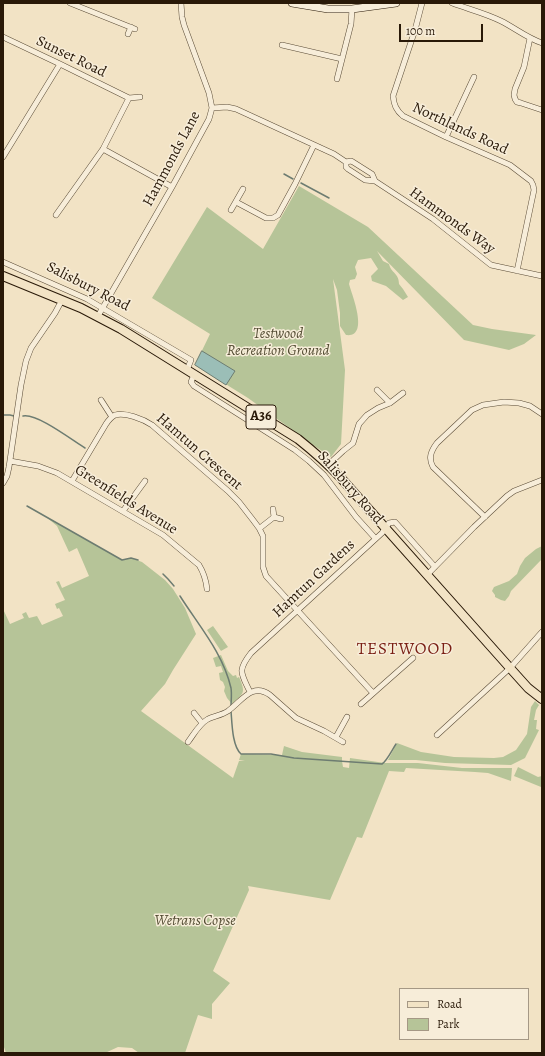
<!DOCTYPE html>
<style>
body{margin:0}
#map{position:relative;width:545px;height:1056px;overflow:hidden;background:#f2e3c5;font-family:Alegreya,serif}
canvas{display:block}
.frame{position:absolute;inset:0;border:4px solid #291908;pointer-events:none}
.legend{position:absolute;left:399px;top:988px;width:130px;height:52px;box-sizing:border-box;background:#f7edd9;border:1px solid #a59885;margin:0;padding:5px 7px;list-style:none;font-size:12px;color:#291908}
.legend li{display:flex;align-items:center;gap:8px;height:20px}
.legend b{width:20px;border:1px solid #a59885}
.scale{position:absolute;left:399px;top:24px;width:84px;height:18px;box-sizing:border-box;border:2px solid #291908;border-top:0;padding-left:5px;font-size:12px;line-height:14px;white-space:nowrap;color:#291908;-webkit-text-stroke:3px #f7edd9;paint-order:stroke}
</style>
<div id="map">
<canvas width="545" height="1056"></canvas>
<div class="frame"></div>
<ul class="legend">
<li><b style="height:5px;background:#f2e3c5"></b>Road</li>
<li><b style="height:11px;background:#b6c498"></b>Park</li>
</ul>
<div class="scale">100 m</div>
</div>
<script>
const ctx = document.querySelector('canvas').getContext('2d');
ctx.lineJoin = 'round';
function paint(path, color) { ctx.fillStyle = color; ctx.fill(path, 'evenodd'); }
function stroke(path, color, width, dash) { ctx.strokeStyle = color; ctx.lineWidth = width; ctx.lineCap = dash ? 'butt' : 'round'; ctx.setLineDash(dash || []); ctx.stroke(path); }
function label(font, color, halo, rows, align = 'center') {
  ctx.font = font + ' Alegreya,serif'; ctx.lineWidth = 3; ctx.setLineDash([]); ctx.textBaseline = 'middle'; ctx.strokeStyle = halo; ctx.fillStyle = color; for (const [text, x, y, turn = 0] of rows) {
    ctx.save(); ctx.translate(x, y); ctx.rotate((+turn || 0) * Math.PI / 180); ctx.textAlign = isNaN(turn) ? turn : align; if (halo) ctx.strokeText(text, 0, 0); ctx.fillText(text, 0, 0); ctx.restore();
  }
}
paint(new Path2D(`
 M299,186L368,227L473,325L492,329L536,335L524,344L509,350L464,340L377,251L383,261L389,264C391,273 399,273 399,284L403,289L408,297L403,300L386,286L372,281L371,276L378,269L371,258L358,260L355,267L357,274L355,279L350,280L349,284C352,295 370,338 346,335L340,326V313L337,290L333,279L345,370L341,444L331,457L316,447L248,398L195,365L210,334L152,298L207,207L263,249Z
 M45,516L122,560L131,558L142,562L165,580L173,589L185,608L196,634L173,670L165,684L141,711L233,778L239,761H245L239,760L241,754L282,755L284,746L302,752L342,757V761L343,767L349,768L350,758L385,763H418L462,768H512L511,781L488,773L475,772L406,768L404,772L389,771L362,838L357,837L330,900L248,886L249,890L213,971L230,983L212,1004V1019L198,1015L185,1053H139L132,1048L118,1047L105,1053H6L3,1044V609L10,624L24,618L22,614L26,612L29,618L37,616L42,625L63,616L59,608L57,609L55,604L65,600L56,582L59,581L62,588L89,576L77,548L69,552L57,526Z
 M542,546V559L511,591L509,596L505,601L501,600L495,597V595L492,591L494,587L509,581L517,574L520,566L525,558L536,549Z
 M213,626L228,647L221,651L207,630Z
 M221,655L228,671L233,676L236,675L237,678L239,677C246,693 244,693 232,704L227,698L224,691L225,687L223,682L220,680L219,673L223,672L221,666L216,667L213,658Z
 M535,701L539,705L536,710L534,720H537L536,729L539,730L525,758L511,765L445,763L416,760H388L397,743L421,752L454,757L494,758L503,757L516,750L527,734L531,707Z
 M518,767L538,777L542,776L541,787L514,776Z`), '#b6c498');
const water = new Path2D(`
 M202,351L235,371L226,385L195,365Z`);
paint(water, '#9bbeb7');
stroke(water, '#6d7c71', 1);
stroke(new Path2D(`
 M284,174L293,179
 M301,183L329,198
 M3,415H10L14,416
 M23,416C37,413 72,440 85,448
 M27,506L122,560L131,558L138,560
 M163,574L168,579L174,586
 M180,596C199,626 223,653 231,688C232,694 231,701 231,707
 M231,711C232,722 232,746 241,754H271L294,758L382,764C387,761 392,750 396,744`), '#6d7c71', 1.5);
const street = new Path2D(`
 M70,3L135,29
 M422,3L415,30L393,96C394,105 396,110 403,116L446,137L510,165L531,181L533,185L534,190L517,271
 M452,3C468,9 485,13 501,21C515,28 527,38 542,43
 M128,34L131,27
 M3,37L60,64L129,98L103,149L56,215
 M530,38L524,67L515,89L514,95L515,99L517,102L521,103L542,110
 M282,45L342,59
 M337,79L351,24L352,9
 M129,98L140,97
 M212,108L227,107L236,109L334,154L346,162L351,161L353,162L372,174L375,181
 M446,137L474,77
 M103,149L172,187
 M3,157L60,64
 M346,162V167L348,169L365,180L375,181L433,219L491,265L542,276
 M236,202L266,218H273L278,215L295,184L314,145
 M231,210L243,189
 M3,262L87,299L191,360L187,370
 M98,316L172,187L209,119L212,108L209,93L184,25L182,17L181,3
 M194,375L191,382L194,386L295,450L309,461L324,475L356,517L375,538
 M377,390L390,403
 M101,400L112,417
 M10,461L38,466L57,473L163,535L199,565C204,573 206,580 207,589
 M329,464L343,451L353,443L359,424L367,415L378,408L390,403L403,393
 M72,481L106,424C108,421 111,417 115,415C125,412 143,419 152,425L228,491L239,502L253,520L259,528L263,536V567L266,576L373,693
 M3,483L7,476L9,467L21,385L26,361L31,348L55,313L62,300
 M123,511L145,481
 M274,517L281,519
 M485,517L433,467C428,458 431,451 437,443L472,410L483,405L504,402L519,403L530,406L542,414
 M260,528L274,517L273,509
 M427,575L474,527L507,496L514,491L542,480
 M250,692C241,673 237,671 251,653L382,533L389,523L395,522L435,567
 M361,704L413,658
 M194,713L202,723
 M437,735L510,668L542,632
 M336,737L347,717
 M188,742C194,734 199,724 208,719C215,716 222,715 228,711C242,701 252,682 270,695L296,718L324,731L343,742`);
const secondary = new Path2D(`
 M292,3L328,9H352L396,3`);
const primary = new Path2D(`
 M3,276L81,308L121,329L298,439C313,451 327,463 340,477L510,668L528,688L542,699`);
stroke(street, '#5b4c37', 6);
stroke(secondary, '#291908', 8);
stroke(primary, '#291908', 10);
stroke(street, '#f7edd9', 5);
stroke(secondary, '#f7edd9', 7);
stroke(primary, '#f2e3c5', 8);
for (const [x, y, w] of [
 [261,417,30]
]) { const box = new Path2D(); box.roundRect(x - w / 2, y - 12, w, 24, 3); ctx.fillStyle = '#f7edd9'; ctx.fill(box); stroke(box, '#291908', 1); }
label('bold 14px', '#291908', null, [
 ["A36",261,417]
]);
label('15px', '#291908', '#f7edd9', [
 ["Sunset Road",71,57,26],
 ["Northlands Road",460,129,25],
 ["Hammonds Lane",172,159,-62],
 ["Hammonds Way",452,221,36],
 ["Salisbury Road",88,287,27],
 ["Hamtun Crescent",199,452,41],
 ["Salisbury Road",350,488,49],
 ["Greenfields Avenue",126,500,32],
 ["Hamtun Gardens",314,579,-43]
]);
label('italic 15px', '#534c33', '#f7edd9', [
 ["Testwood",278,334],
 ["Recreation Ground",278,351],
 ["Wetrans Copse",195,921]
]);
ctx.letterSpacing = '1px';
label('17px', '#7a1f14', '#f7edd9', [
 ["TESTWOOD",405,650]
]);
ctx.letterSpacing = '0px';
</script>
